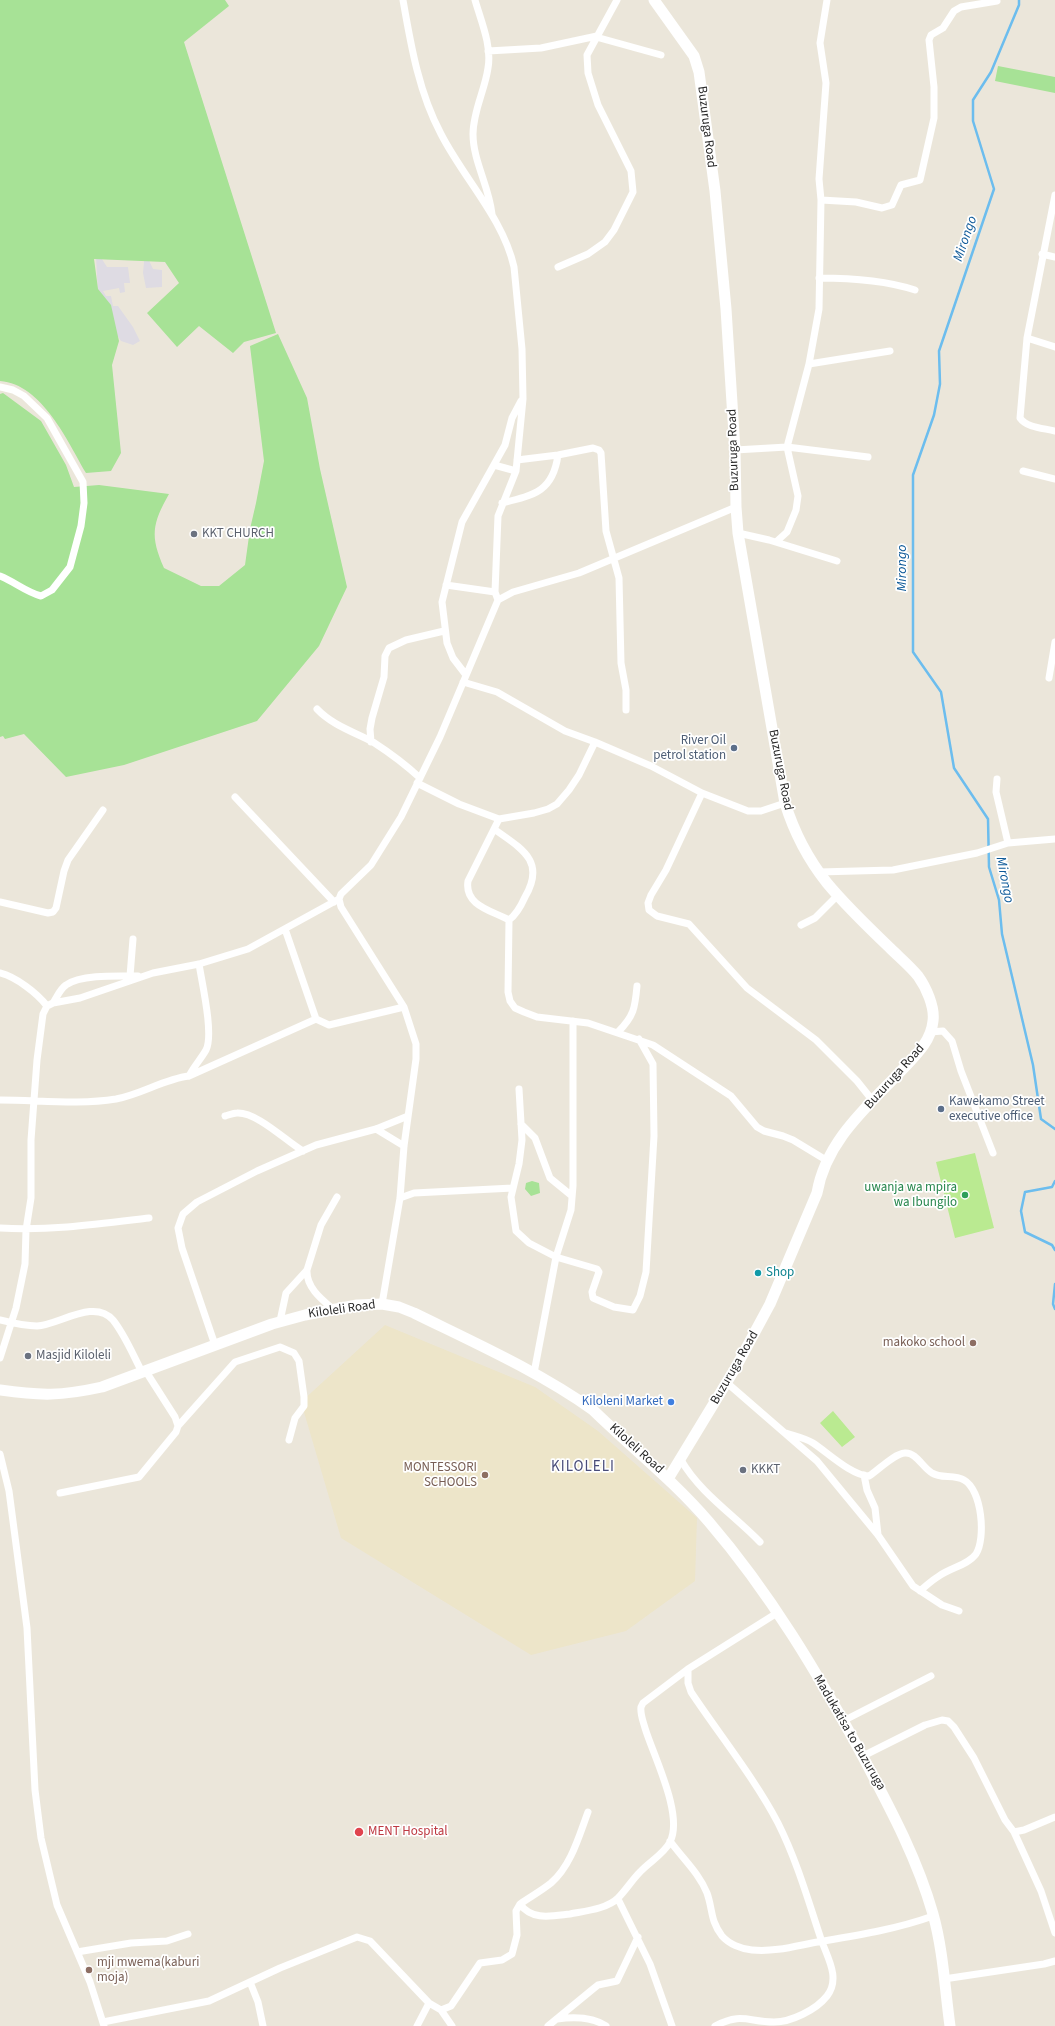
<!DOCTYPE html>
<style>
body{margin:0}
canvas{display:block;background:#ebe6da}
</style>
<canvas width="1055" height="2026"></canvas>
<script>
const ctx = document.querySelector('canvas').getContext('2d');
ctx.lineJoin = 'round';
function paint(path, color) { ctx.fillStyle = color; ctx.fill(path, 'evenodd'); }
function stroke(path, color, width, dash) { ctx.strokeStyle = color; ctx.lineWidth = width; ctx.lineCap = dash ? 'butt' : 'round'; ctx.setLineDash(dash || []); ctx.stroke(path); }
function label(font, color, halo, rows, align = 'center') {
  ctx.font = font + ' "Source Sans 3",sans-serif'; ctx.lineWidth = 3.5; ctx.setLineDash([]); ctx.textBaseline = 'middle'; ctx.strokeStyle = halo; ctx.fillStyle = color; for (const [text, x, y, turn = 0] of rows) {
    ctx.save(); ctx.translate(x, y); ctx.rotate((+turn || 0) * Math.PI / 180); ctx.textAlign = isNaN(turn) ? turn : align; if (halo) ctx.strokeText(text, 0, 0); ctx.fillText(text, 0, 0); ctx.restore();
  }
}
paint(new Path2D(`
 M146,254L153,269L162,270V287L146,288L143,273L144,262L142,255Z
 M96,256H100L107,267H128L130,283H124L125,292L120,293L119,288L103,291L106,296H111L113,306H118L133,327L140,341L133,345L121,341L113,329L98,293Z`), '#dedbe3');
paint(new Path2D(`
 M385,1325L535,1387L598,1431L697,1518L695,1581L626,1631L531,1655L341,1538L301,1402Z`), '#ede5c9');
paint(new Path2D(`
 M0,0H225L229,6L184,42L276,333L244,342L233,353L199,326L177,347L147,313L179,283L165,262L94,259L98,289L111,305L119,341L112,365L121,453L111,471L86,473C68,442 42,384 0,381Z
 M998,66L1055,77V93L995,81Z
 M278,334L307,398L320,469L347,587L319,646L257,721L124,765L66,777L24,734L5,739L3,736L0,737V394L3,393L41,421L66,465L74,487L99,485L169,494C152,524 150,536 164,568L201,586H219L245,565L250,529L256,503L264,461L250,346Z
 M532,1181L539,1183L540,1193L531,1196L525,1189L526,1183Z`), '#a7e296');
paint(new Path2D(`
 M975,1153L994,1228L955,1238L936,1162Z
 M833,1411L855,1437L842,1447L820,1423Z`), '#baea91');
stroke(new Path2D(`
 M1019,0V5L991,72L973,100V121L994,189L939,351L940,384L934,415L913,475V652L941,692L954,768L988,819L989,867L999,900L1002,934L1033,1065L1041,1119L1055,1129
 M1055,1181L1052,1187L1025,1192L1021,1211L1025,1232L1052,1245L1055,1250
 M1055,1284L1053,1304L1055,1309`), '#6cbdee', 2.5);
stroke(new Path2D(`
 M403,0C411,46 419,93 441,134C464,179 503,218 514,267L522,349L523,399L516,471L498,516L495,592L498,600
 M475,0C481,21 492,46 488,68C485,90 473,111 473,134C473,161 489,186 492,214
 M596,37L661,55
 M488,51L541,48L597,36
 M1055,195L1027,338L1020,418C1027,428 1043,428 1055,431
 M821,200L856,202L882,208L892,205L901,185L920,180L934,118V87L929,40L931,35L943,28L954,11L961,7L997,1
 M1042,254L1055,257
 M558,267L588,254L605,242L614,230L633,192L631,171L598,105L588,73L587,55L617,0
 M819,278C851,278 884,280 915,290
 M1027,338L1055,347
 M809,364L890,351
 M0,387L13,390L24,396L47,418L83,482L84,503L81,526L70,567L52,590L41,596C26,592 15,582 0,576
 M735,450L787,447L868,457
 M517,460L558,455L593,448L599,450L601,453L606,531L619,578L621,663L626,690V710
 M494,465L516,471
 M1023,471L1055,479
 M502,503C535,495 553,491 558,455
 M738,533L769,540L837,561
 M776,542L787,532L796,510L798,496L787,447L809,364L819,309L821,200L819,179L826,83L820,43L827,0
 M446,585L495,592
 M466,675L453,658L447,643L442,602L462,522L505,445L512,418L521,401
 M1049,678L1055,642
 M463,682L497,692L565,731L595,742L651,766L702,793L748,811H761L785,803
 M317,709C332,725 354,732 373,742C390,753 405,764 420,778
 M371,742L370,729L372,718L384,677L385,656L389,648L406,640L444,631
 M997,779L996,792L1008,843
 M417,783L459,804L499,819L534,813L548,809L557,804L569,790L579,775L595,742
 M702,793L666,870L651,895L648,903L649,910L657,916L689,924L747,988L816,1040L857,1081L873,1101
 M235,797L334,902
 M499,819L468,881C464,906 493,911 509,920L508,992L510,1001L515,1008L524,1012L537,1017L588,1023L653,1045L731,1096L757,1127L764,1131L783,1136L793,1140L826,1160
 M494,829C522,849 546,861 525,897C521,906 517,914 509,920
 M819,872L893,870L977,853L1008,843L1055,839
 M0,902L48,913L53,912L56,908L64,871L68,860L103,810
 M801,925L815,918L838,895
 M285,929L316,1019L329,1025L404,1007
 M0,973C16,977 37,993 47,1006
 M130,976L133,939
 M53,1003C57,997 60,989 66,985C81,974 120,976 138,976
 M618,1032C634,1016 635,1008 637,986
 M930,1032L943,1031L952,1041L961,1071L993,1153
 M189,1076C194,1066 201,1059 206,1050C214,1035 202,983 199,964
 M519,1089L522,1140L519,1164L511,1197L516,1231L529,1243L556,1257L597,1269L599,1272L592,1292L593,1298L614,1307L633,1310L640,1296L646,1272L654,1136L653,1064L639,1039
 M0,1100C38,1100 79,1105 116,1099C142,1094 164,1079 189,1076L316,1019
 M225,1116C229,1115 233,1113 237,1113C257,1112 286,1141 303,1151
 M521,1124L535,1138L550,1178L572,1196
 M376,1129L404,1146
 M400,1198L414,1193L513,1188
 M0,1228C50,1231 99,1224 149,1218
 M307,1270C306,1287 321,1299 333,1309
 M382,1304L400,1198L404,1146L416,1059V1044L404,1007L341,907L339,899L341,894L371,865L401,817L440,737L498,600L513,592L579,573L736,507
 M0,1320C12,1323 25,1326 37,1326C59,1325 94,1298 113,1320C125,1335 133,1355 142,1372
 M280,1321L286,1293L307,1270L321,1225L337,1197
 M215,1345L182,1248L178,1228L183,1214L197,1202L257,1171L316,1145L376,1129L408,1116
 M0,1358L16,1308L25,1264L26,1230L31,1198V1140L37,1060L43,1014L47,1006L53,1003L80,998L153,973L199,964L248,949L339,899
 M534,1373L556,1257L571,1210L573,1186V1021
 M726,1382L817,1461L878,1535L913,1586L942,1605L959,1611
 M178,1426L235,1362L280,1347L294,1353L299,1361L304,1397V1406L295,1418L289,1440
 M786,1433C795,1436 805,1438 813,1443C827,1452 852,1476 869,1476C879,1470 893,1454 905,1453C916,1452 923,1468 932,1473C941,1479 954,1474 964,1480C982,1490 986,1538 976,1554C968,1565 950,1568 939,1576C932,1580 926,1586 920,1591
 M0,1454L9,1491L27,1628L35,1790L41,1838L57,1905L90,1982L104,2026
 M681,1460C700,1493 734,1515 760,1542
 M864,1475L867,1490L875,1508L878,1535
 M60,1493L139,1477L176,1432L178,1426L175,1417L145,1370
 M688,1669V1683L691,1692C719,1734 755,1779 778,1823C797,1861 808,1900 821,1939C827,1957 841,1978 827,1996C816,2010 791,2022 774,2022C748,2022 742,2012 715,2026
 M845,1720L931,1676
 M863,1756L925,1725L942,1720L948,1721L954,1727L974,1758L1005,1820L1014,1832L1024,1830L1055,1817
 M1014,1832L1041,1891L1055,1933
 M670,1841C683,1859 699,1873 707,1893C713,1910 710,1920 722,1936C729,1944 741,1949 752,1950C773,1952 792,1947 812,1943C853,1936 894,1930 933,1916
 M618,1899L650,1964L672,2026
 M520,1904C532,1921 552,1916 570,1914C585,1911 607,1909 618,1898C626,1890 632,1880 640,1872C649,1862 664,1854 670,1842C684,1815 653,1755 645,1728C643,1721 640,1714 641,1707L643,1703L688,1669L777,1613
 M77,1952L131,1943L167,1941L188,1934
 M944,1979L1044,1964L1055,1961
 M250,1982L258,2002L263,2026
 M441,2010L452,2026
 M557,2019C572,2017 593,2017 606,2026
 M103,2022L209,2001L280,1968L357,1937L370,1941L429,2003L441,2010L451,2006L480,1963L502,1960L512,1954L517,1935L516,1911L520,1904C530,1897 541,1891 551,1883C571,1866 579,1836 588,1812
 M417,2026L429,2003
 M548,2026L593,1989L598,1985L617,1981L638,1937`), '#fff', 7);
stroke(new Path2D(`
 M654,0L694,56L699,72L715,191L726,309L735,450L736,507L738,533L785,803C794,832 808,859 827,883C846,906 868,927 890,948C899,957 910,966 918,976C926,987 935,1007 933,1021C931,1042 915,1056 901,1071C867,1107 826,1141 817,1193L770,1304L736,1367L668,1479
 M0,1390C41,1396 61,1396 102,1387L272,1324L305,1315L357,1305L382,1304L399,1307L414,1313C475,1343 538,1371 593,1410C632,1448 674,1481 709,1522C770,1593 819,1675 863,1757C890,1808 917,1858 933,1914C943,1949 945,1990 950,2026`), '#fff', 11);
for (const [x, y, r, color] of [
 [194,534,4,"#6b7280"],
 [734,748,4,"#5c6f8a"],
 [941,1109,4,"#5c6f8a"],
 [965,1195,4,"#2e9e5b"],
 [758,1273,4,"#0f9aa8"],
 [973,1343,4,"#8d6e63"],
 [28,1356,4,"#6b7280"],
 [671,1402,4,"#3f7fe0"],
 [743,1470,4,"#6b7280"],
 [485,1475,4,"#8d6e63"],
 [359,1832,5,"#e0444e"],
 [89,1970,4,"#8d6e63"]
]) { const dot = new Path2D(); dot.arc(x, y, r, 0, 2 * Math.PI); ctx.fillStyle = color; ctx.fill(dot); stroke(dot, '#fff', 1.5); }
label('13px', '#292929', '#fff', [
 ["Buzuruga Road",706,127,83],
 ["Buzuruga Road",734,450,-92],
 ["Buzuruga Road",780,770,79],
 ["Buzuruga Road",895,1077,-48],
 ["Kiloleli Road",342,1310,-8],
 ["Buzuruga Road",735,1368,-60],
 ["Kiloleli Road",636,1449,42],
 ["Madukatisa to Buzuruga",849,1733,60]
]);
label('13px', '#5b616d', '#fff', [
 ["KKT CHURCH",202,534],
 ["Masjid Kiloleli",36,1356],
 ["KKKT",751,1470]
], 'left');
label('13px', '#4e5e75', '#fff', [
 ["River Oil",726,741],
 ["petrol station",726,756],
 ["Kawekamo Street",949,1102,"left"],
 ["executive office",949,1117,"left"]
], 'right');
label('13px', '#27864d', '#fff', [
 ["uwanja wa mpira",957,1188],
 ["wa Ibungilo",957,1203]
], 'right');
label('13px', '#0d838f', '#fff', [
 ["Shop",766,1273]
], 'left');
label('13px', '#785e54', '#fff', [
 ["makoko school",965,1343],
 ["MONTESSORI",477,1468],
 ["SCHOOLS",477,1483],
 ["mji mwema(kaburi",97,1963,"left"],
 ["moja)",97,1978,"left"]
], 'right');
label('13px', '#366cbe', '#fff', [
 ["Kiloleni Market",663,1402]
], 'right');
label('13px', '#be3a42', '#fff', [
 ["MENT Hospital",368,1832]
], 'left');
label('italic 14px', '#0d5998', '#fff', [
 ["Mirongo",966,239,-71],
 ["Mirongo",903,568,-90],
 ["Mirongo",1004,880,79]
]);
ctx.letterSpacing = '1px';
label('15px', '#494c79', '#fff', [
 ["KILOLELI",583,1468]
]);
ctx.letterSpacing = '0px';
</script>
